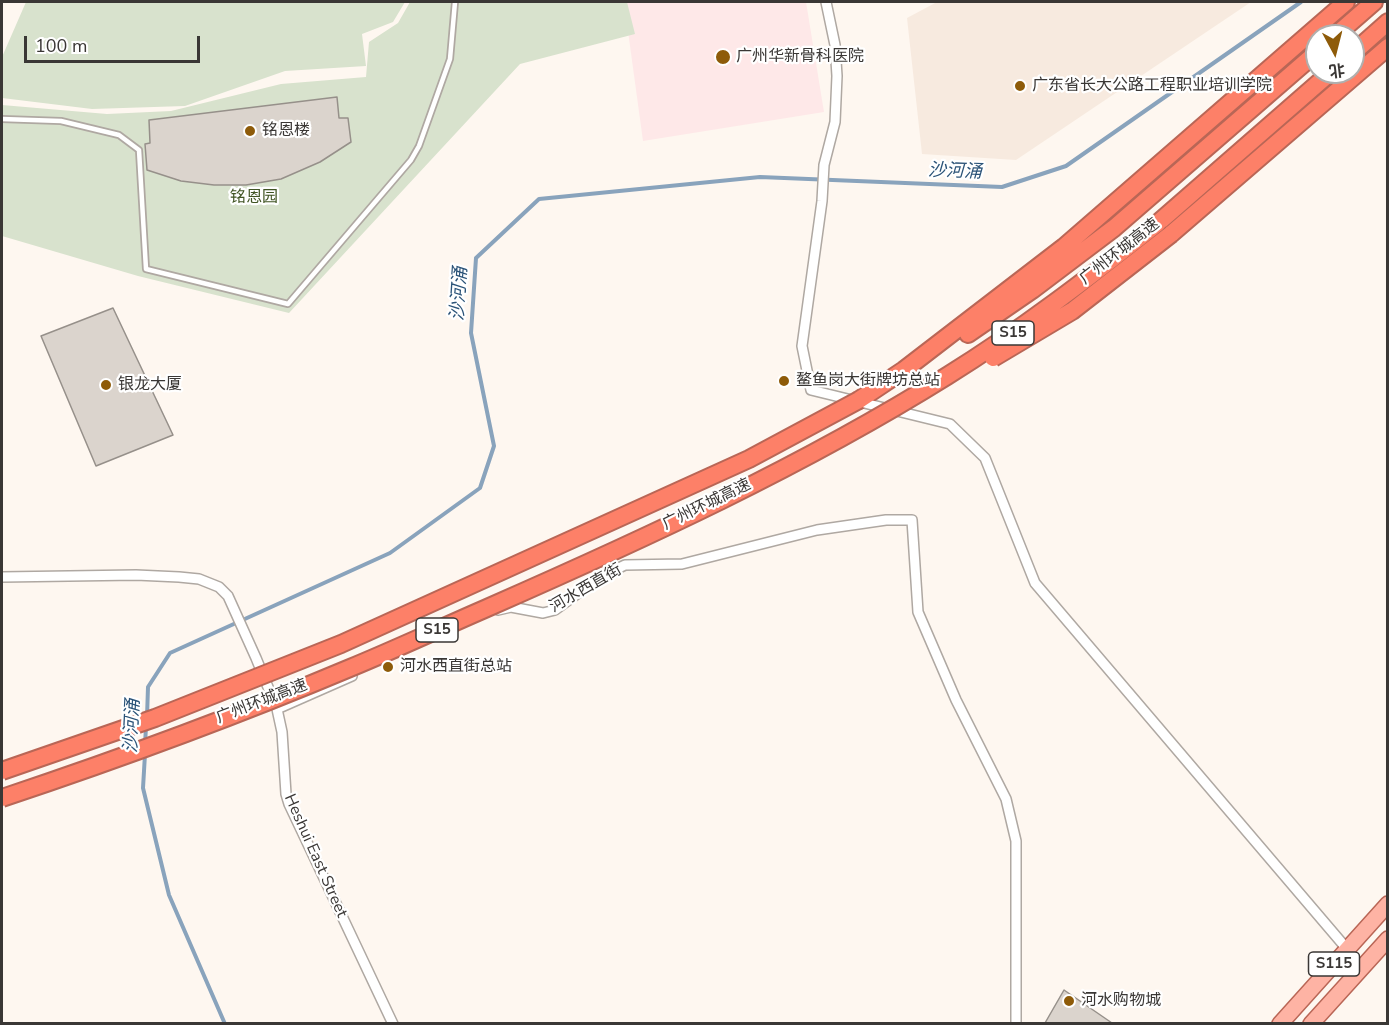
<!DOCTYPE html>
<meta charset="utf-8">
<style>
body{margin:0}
#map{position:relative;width:1389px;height:1025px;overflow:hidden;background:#fef7f0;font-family:"Nunito Sans","Noto Sans SC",sans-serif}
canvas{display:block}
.frame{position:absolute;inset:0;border:3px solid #3a3735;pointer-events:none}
.north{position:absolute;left:1305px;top:24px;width:60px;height:60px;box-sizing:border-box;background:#fff;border:2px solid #b0afae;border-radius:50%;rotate:173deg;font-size:16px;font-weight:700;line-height:24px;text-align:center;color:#3a3735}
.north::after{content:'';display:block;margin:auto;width:21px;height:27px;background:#8e5b09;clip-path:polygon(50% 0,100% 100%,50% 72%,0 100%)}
.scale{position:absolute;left:24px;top:36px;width:176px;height:27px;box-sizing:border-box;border:3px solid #3a3735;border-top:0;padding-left:8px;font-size:18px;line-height:21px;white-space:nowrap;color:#3a3735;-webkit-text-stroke:4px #fff;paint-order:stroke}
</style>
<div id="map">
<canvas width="1389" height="1025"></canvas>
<div class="frame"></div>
<div class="north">北</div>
<div class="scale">100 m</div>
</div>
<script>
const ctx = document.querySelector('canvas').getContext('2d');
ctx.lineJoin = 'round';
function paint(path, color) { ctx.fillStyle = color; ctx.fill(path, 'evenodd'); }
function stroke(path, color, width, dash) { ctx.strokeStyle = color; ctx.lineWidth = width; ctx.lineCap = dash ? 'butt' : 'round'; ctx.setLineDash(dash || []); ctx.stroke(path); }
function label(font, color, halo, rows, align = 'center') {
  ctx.font = font + ' "Nunito Sans","Noto Sans SC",sans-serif'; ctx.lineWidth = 4.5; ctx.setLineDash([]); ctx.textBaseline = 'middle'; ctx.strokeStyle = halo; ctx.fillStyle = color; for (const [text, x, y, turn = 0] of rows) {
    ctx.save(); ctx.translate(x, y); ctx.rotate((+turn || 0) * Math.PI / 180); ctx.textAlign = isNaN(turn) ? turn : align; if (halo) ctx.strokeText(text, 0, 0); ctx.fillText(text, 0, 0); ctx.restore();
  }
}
paint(new Path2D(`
 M937,2H1251L1016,160L922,154L907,18Z`), '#f7eadf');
paint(new Path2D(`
 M624,2H806L824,112L643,141Z`), '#fee8e8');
paint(new Path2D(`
 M26,2H405L393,22L362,34L366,66L285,71L185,106L92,109L2,98V57Z
 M410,2H627L635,34L520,64L289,313L138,276L2,236V105L107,114L171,111L281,84L366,77L369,42L398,23Z`), '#d8e2cd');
stroke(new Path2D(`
 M147,717L148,687L170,653L390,553L480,488L494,446L471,333L476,258L539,199L760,177L1002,187L1066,166L1301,2
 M145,744L146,727
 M145,754L143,788L169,895L225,1024`), '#89a3bc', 4);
const building = new Path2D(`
 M337,97L339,118H348L351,142L320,162L281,179L246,185H214L181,181L147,170L145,144L150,143L149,120Z
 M113,308L173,435L96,466L41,336Z
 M1064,990L1112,1023H1045Z`);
paint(building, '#dbd4cd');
stroke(building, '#96908a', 1.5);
const lane = new Path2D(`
 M2,119L61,121L119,135L139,150L146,269L288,304L411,160L419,146L450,59L455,2`);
const street = new Path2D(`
 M826,2L835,45L837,76L835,122L824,165L822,201L802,346L811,390L950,424L985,458L1035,583L1347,949
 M2,577L136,575L179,577L199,579L219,587L228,596L256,658L277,709L282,732L286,794L289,804L393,1024
 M498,610L511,607L543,613L555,610L602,576L625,565L682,564L817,530L886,520H912L918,612L956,700L1006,799L1016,841V1024
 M277,709L352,676`);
const primary = new Path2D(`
 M1280,1024L1388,904
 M1311,1024L1388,939`);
const highway = new Path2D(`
 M1335,36L1374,2
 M1353,53L1388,22
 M1158,223L1331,72
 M1171,234L1388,47
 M968,334L1032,290L1114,228L1317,52
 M859,400L904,370L1064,247L1346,2`);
stroke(lane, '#afa8a2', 8);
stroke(street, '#afa8a2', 12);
stroke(primary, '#b96656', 18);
stroke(highway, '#b96656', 20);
stroke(lane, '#fff', 4.5);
stroke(street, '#fff', 9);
stroke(primary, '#feb3a4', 15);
stroke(highway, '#fd8068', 16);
const highwayBridge = new Path2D(`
 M993,358L1072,311L1171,234
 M2,771L155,718L341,644L749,459L859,400
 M2,798C119,759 236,716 350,668C396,649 441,628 487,608C644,539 801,467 947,376C1021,330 1090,277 1158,223`);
stroke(highwayBridge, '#b96656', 20, []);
stroke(highwayBridge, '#fd8068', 16);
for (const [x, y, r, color] of [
 [723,57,8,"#8e5b09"],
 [1020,86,6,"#8e5b09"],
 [250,131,6,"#8e5b09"],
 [784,381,6,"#8e5b09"],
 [106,385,6,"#8e5b09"],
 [388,667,6,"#8e5b09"],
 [1069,1001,6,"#8e5b09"]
]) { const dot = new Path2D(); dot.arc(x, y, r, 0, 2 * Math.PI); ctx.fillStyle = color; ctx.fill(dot); stroke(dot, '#fff', 2); }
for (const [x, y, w] of [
 [1013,333,42],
 [437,630,42],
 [1334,964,51]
]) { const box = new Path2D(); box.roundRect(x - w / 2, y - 12, w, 24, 4.5); ctx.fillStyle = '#fff'; ctx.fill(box); stroke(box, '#3a3735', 1.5); }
label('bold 15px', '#3a3735', null, [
 ["S15",1013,333],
 ["S15",437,630],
 ["S115",1334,964]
]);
label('16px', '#3a3735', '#fff', [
 ["广州华新骨科医院",736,57],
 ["广东省长大公路工程职业培训学院",1032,86],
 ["铭恩楼",262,131],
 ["鳌鱼岗大街牌坊总站",796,381],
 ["银龙大厦",118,385],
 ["河水西直街总站",400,667],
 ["河水购物城",1081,1001]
], 'left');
label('16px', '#405423', '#fff', [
 ["铭恩园",254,198]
]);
label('16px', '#3a3735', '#fff', [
 ["广州环城高速",1120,252,-38],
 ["广州环城高速",707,505,-26],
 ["河水西直街",586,589,-30],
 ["广州环城高速",262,702,-21],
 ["Heshui East Street",315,856,66]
]);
label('italic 18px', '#2b5378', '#fff', [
 ["沙河涌",955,172,2],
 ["沙河涌",460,294,-86],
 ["沙河涌",133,726,-87]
]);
</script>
